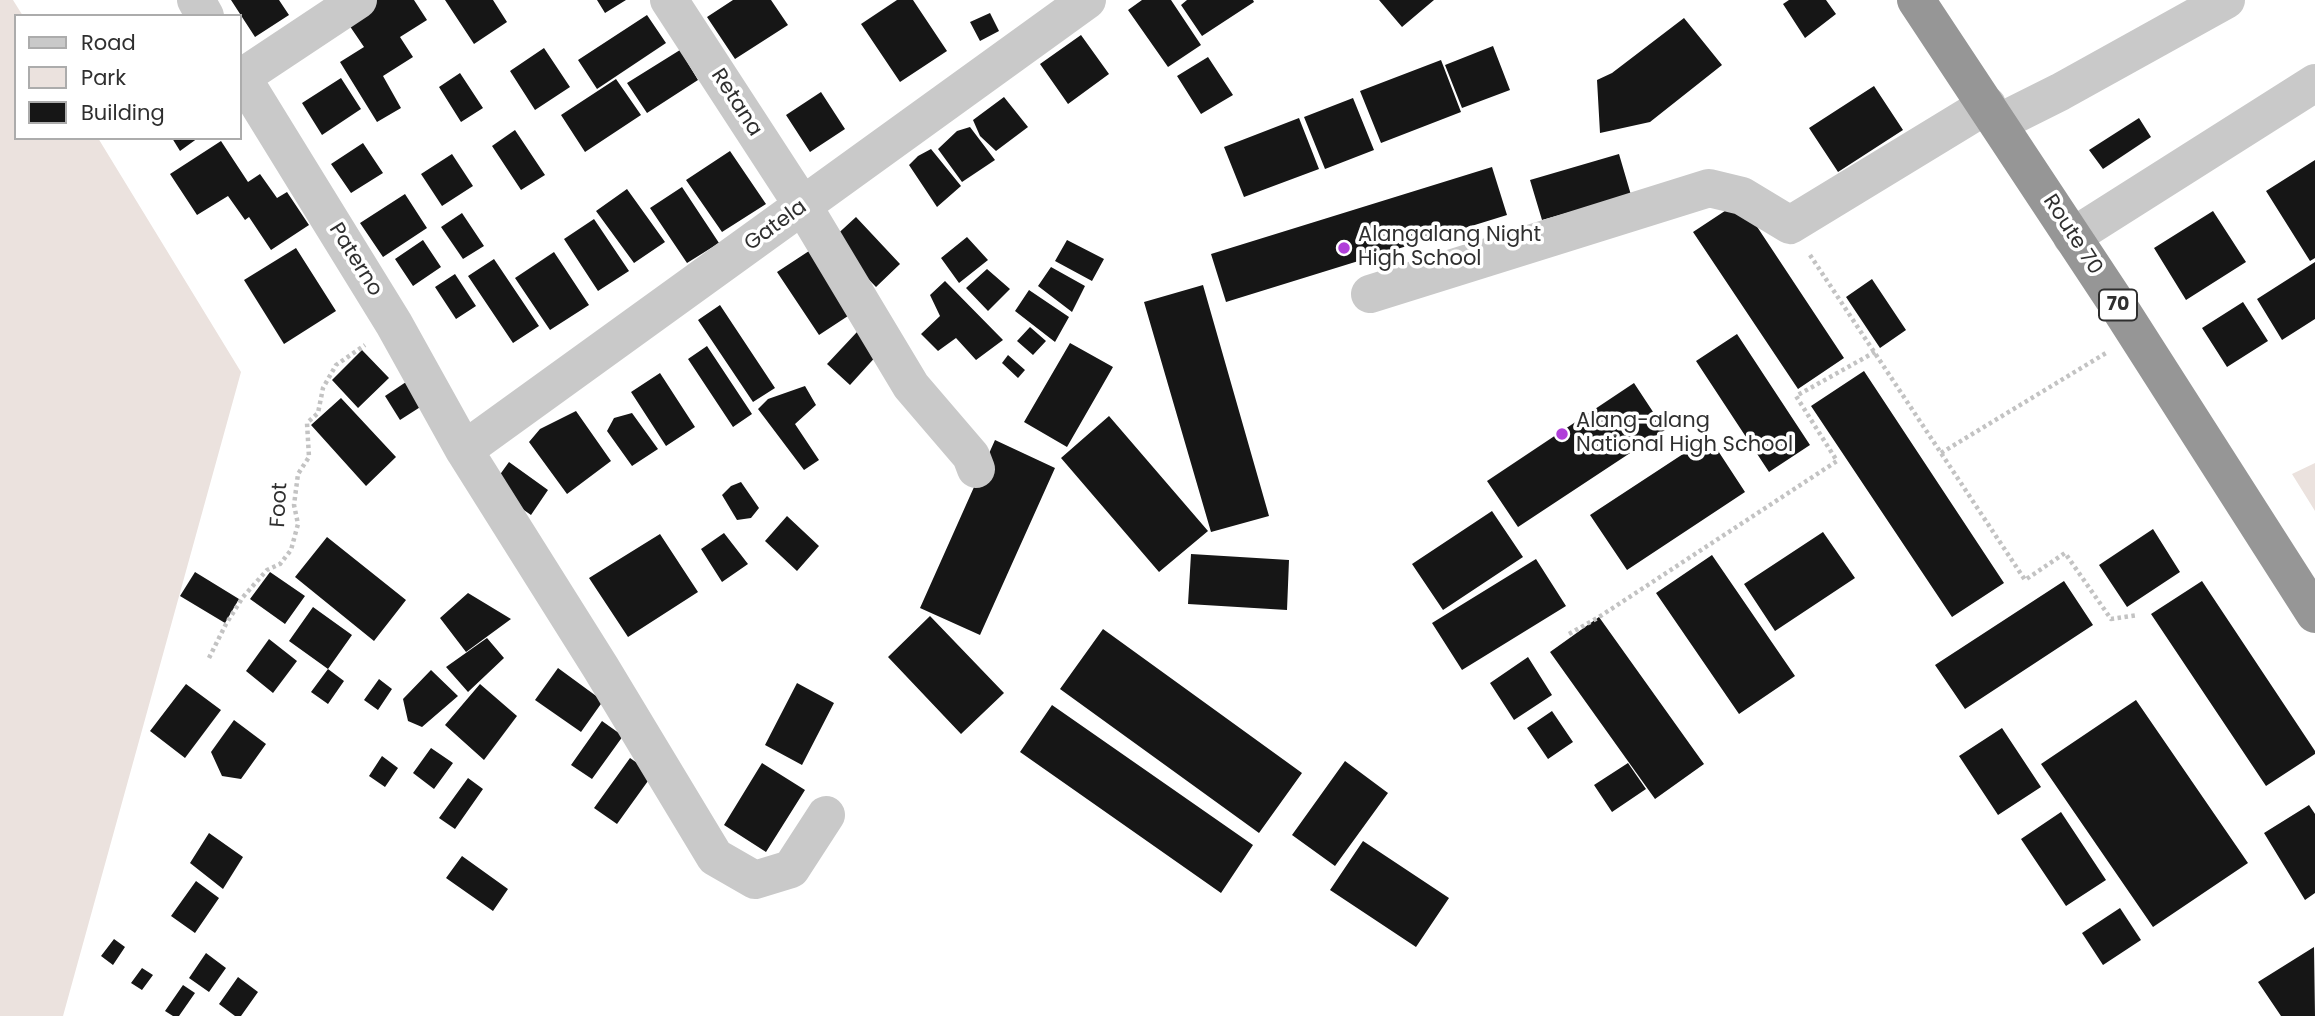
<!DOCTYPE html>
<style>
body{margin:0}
#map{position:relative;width:2315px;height:1016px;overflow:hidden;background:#fff;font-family:Poppins,sans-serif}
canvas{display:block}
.legend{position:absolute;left:14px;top:14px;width:228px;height:126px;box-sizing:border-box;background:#fff;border:2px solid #acacac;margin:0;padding:9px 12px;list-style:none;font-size:21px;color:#2f2f2f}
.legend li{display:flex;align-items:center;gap:14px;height:35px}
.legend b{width:35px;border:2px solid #acacac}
</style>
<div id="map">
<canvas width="2315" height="1016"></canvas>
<ul class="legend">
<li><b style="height:9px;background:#c9c9c9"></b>Road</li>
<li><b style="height:19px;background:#ebe2de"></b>Park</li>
<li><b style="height:19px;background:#161616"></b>Building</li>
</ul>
</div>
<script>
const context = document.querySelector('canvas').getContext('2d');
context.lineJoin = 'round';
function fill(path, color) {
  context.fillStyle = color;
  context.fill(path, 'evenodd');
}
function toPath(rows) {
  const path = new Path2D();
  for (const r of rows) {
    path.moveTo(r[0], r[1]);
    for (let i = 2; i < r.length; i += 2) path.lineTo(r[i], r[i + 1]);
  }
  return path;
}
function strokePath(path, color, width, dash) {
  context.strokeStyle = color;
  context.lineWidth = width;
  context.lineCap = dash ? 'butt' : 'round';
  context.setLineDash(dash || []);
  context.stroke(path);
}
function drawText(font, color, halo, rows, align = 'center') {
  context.font = font + ' Poppins,sans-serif';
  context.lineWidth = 7;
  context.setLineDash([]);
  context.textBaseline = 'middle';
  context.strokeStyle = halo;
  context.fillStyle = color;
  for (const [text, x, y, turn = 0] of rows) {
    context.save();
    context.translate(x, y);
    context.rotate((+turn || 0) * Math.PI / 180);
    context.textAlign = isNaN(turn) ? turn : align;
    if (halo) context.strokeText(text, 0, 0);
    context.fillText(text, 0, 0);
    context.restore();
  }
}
const green = toPath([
 [0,0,13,0,23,16,16,16,16,138,98,138,241,372,63,1016,0,1016],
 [2315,463,2315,511,2292,474]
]);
const building = toPath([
 [231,0,279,0,289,15,255,37],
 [373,0,414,0,427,20,400,37,413,57,383,76,401,108,377,122,340,62,364,47,345,19],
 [445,0,493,0,507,22,474,44],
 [597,0,626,0,605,13],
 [733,0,771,0,788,25,735,59,707,17],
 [897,0,913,0,947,51,900,82,861,24],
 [1142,0,1171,0,1201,45,1168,67,1128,10],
 [1187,0,1253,0,1254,2,1202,36,1181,5],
 [1379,0,1434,0,1402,27],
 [1789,0,1826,0,1836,14,1805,38,1783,4],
 [990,13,999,31,980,41,970,22],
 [647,15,666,43,597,89,578,60],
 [1684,18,1722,65,1650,122,1600,133,1597,80,1612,73],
 [1081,35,1109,74,1068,104,1040,64],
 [1493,46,1510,90,1462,108,1445,65],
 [544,48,570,87,535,110,510,71],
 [680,50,698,80,647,113,627,83],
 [1208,57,1233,95,1201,114,1177,76],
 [1441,60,1461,112,1381,143,1360,91],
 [460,73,483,108,461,122,439,87],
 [341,78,361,109,322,135,302,103],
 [616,79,641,115,585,152,561,115],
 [1874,86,1903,130,1838,172,1809,128],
 [821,92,845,129,810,152,786,115],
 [1004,97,1028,127,996,151,980,136,973,120],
 [1353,98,1374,150,1325,169,1304,117],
 [1299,118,1319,169,1244,197,1224,147],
 [2139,118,2151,137,2103,169,2089,150],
 [970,127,995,160,962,182,938,149,957,131],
 [515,130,545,175,521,190,492,146],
 [172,138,198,138,180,151],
 [221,141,248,182,260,174,277,198,287,192,309,225,271,250,249,217,245,220,228,196,197,215,170,174],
 [363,143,383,173,351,193,331,164],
 [931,149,961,186,937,207,909,165,918,156],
 [730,151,766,204,722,232,686,180],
 [452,154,473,186,442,206,421,174],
 [1619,154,1631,195,1542,220,1530,180],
 [2315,160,2315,258,2310,261,2266,191],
 [1492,167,1507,215,1226,302,1211,254],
 [682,187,719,243,687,263,650,208],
 [627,189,665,242,634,263,596,211],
 [405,194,427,228,383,257,360,223],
 [1740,201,1844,358,1798,389,1693,232],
 [2213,211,2246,262,2186,300,2154,248],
 [462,213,484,246,463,259,441,227],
 [856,217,900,264,876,287,831,240],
 [594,219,629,271,598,291,564,239],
 [967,237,988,260,959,283,941,258],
 [423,240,441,267,413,286,395,259],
 [1067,240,1104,259,1092,281,1055,261],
 [296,248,336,311,284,344,244,280],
 [809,251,851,314,819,335,777,272],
 [554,252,589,305,550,330,515,278],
 [494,259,539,326,513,343,468,276],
 [2315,262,2315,319,2282,340,2257,299],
 [1051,267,1085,286,1072,312,1038,286],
 [987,269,1010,289,988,311,966,288],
 [455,274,476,306,456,319,435,287],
 [1872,279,1906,330,1880,348,1846,297],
 [945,281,1003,340,976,360,956,338,938,351,921,334,940,316,930,295],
 [1203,285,1269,516,1211,532,1144,302],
 [1029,290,1069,317,1055,342,1015,311],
 [2243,302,2268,341,2227,367,2202,328],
 [720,305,775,388,753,402,698,320],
 [1030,327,1046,341,1033,355,1017,341],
 [857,332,879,353,850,385,827,364],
 [1737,334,1810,445,1769,472,1696,361],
 [1070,343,1113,367,1067,447,1024,422],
 [707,346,752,414,733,427,688,359],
 [362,350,389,378,358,408,332,380],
 [1008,355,1025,370,1018,378,1002,363],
 [1864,371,2004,583,1952,617,1811,406],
 [660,373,695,427,666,446,631,392],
 [409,380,425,404,400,420,385,396],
 [1634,383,1665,430,1518,527,1487,481],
 [805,386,816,405,795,424,819,460,804,470,758,409,768,399],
 [341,398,396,457,366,486,311,425],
 [576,411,611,461,567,494,529,442,540,429],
 [632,413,658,449,632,466,607,431,614,418],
 [1109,416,1208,531,1159,572,1061,458],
 [1709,437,1745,492,1627,570,1590,515],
 [995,440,1055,468,980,635,920,608],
 [509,462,548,490,531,515,491,487],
 [741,482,759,508,751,518,737,520,722,495,731,486],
 [1492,511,1523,557,1443,610,1412,564],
 [787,516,819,546,797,571,765,541],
 [2153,529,2180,572,2127,607,2099,565],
 [1823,532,1855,578,1775,631,1744,584],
 [724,533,748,564,722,582,701,549],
 [660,534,698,592,628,637,589,578],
 [327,537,406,600,374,641,295,577],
 [1191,554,1289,560,1287,610,1188,604],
 [1712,555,1795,676,1739,714,1656,593],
 [1536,559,1566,606,1462,670,1432,623],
 [195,572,239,599,225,623,180,596],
 [270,572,305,596,285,624,250,599],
 [2064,581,2093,625,1965,709,1935,665],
 [2202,581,2315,751,2315,754,2266,786,2151,614],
 [468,593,511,619,466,652,440,618],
 [313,607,352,635,328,669,289,641],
 [930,616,1004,693,961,734,888,657],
 [1599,617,1704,764,1655,799,1550,652],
 [1103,629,1302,773,1259,833,1060,689],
 [487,638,504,658,468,692,446,667],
 [269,639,297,661,273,693,246,671],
 [1528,657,1552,695,1514,720,1490,683],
 [558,668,603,701,581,732,535,700],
 [328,669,344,681,328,704,311,692],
 [431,670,458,696,422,727,408,721,403,699],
 [379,679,392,689,378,710,364,700],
 [797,683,834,703,802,765,765,745],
 [186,684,221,710,185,758,150,731],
 [480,684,517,716,484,760,445,725],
 [2136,700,2248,863,2153,927,2041,764],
 [1052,705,1253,845,1221,893,1020,752],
 [1552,711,1573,742,1548,759,1527,728],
 [234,720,266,744,241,779,222,776,211,752],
 [602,721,623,736,592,779,571,765],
 [2002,728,2041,787,1998,815,1959,756],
 [431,748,453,763,434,789,413,773],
 [382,756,398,768,385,787,369,776],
 [630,758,653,774,617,824,594,808],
 [1345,761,1388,793,1335,866,1292,835],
 [762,763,805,790,766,852,724,825],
 [1628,763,1646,789,1612,812,1594,785],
 [468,778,483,789,455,829,439,818],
 [2309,805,2315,814,2315,893,2305,900,2264,833],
 [2061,812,2106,880,2066,906,2021,839],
 [209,833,243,857,223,889,190,863],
 [1363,841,1449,898,1416,947,1330,890],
 [462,856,508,889,493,911,446,878],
 [196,881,219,898,195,933,171,916],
 [2120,908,2141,940,2103,965,2082,933],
 [114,939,125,947,113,965,101,956],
 [2314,947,2315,1016,2281,1016,2258,982],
 [206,953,226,968,209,992,189,978],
 [142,968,153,975,142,990,131,983],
 [238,977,258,992,241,1016,235,1016,219,1004],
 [183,985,195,993,179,1016,173,1016,165,1011]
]);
const path = toPath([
 [1810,255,2025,580,2065,553,2111,619,2138,615],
 [1941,453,2106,353],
 [1569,634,1599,617,1837,461,1796,396,1875,352],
 [209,658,226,624,243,597,267,570,280,564,291,550,298,524,294,505,298,474,309,457,307,423,318,413,323,388,336,365,365,345]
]);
const minor = toPath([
 [196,0,205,16],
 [669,0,803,206,911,386,971,456,976,469],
 [240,74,394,324,464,450,601,668,715,857,755,880,791,869,826,815],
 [242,77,358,0],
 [1998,123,2060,92,2226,0],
 [2072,237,2315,83],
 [1370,294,1709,188,1742,196,1790,225,1987,105],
 [464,450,1087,0]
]);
const highway = toPath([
 [1916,0,2117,304,2315,614]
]);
const markers = [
 [1344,248,7,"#b03fd9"],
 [1562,434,7,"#b03fd9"]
];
const shields = [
 [2118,305,38]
];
const shieldNames = [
 ["70",2118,305]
];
const streetNames = [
 ["Retana",736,103,57],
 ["Gatela",776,226,-36],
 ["Route 70",2072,235,57],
 ["Paterno",355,260,58],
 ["Foot",280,505,-87]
];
const poiNames = [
 ["Alangalang Night",1358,236],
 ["High School",1358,260],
 ["Alang-alang",1576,422],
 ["National High School",1576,446]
];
fill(green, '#ebe2de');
fill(building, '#161616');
strokePath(path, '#c3c3c3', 4.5, [3.5, 3.5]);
strokePath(minor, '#c9c9c9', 38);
strokePath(highway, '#969696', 38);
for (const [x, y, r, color] of markers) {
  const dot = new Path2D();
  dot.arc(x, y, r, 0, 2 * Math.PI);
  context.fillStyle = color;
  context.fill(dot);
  strokePath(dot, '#fff', 2.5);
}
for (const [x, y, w] of shields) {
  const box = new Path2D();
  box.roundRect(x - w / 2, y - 15.5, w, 31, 5);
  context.fillStyle = '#fff';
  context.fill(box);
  strokePath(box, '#2f2f2f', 2);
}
drawText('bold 19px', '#2f2f2f', null, shieldNames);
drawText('21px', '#2f2f2f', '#fff', streetNames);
drawText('21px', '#2f2f2f', '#fff', poiNames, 'left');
</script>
